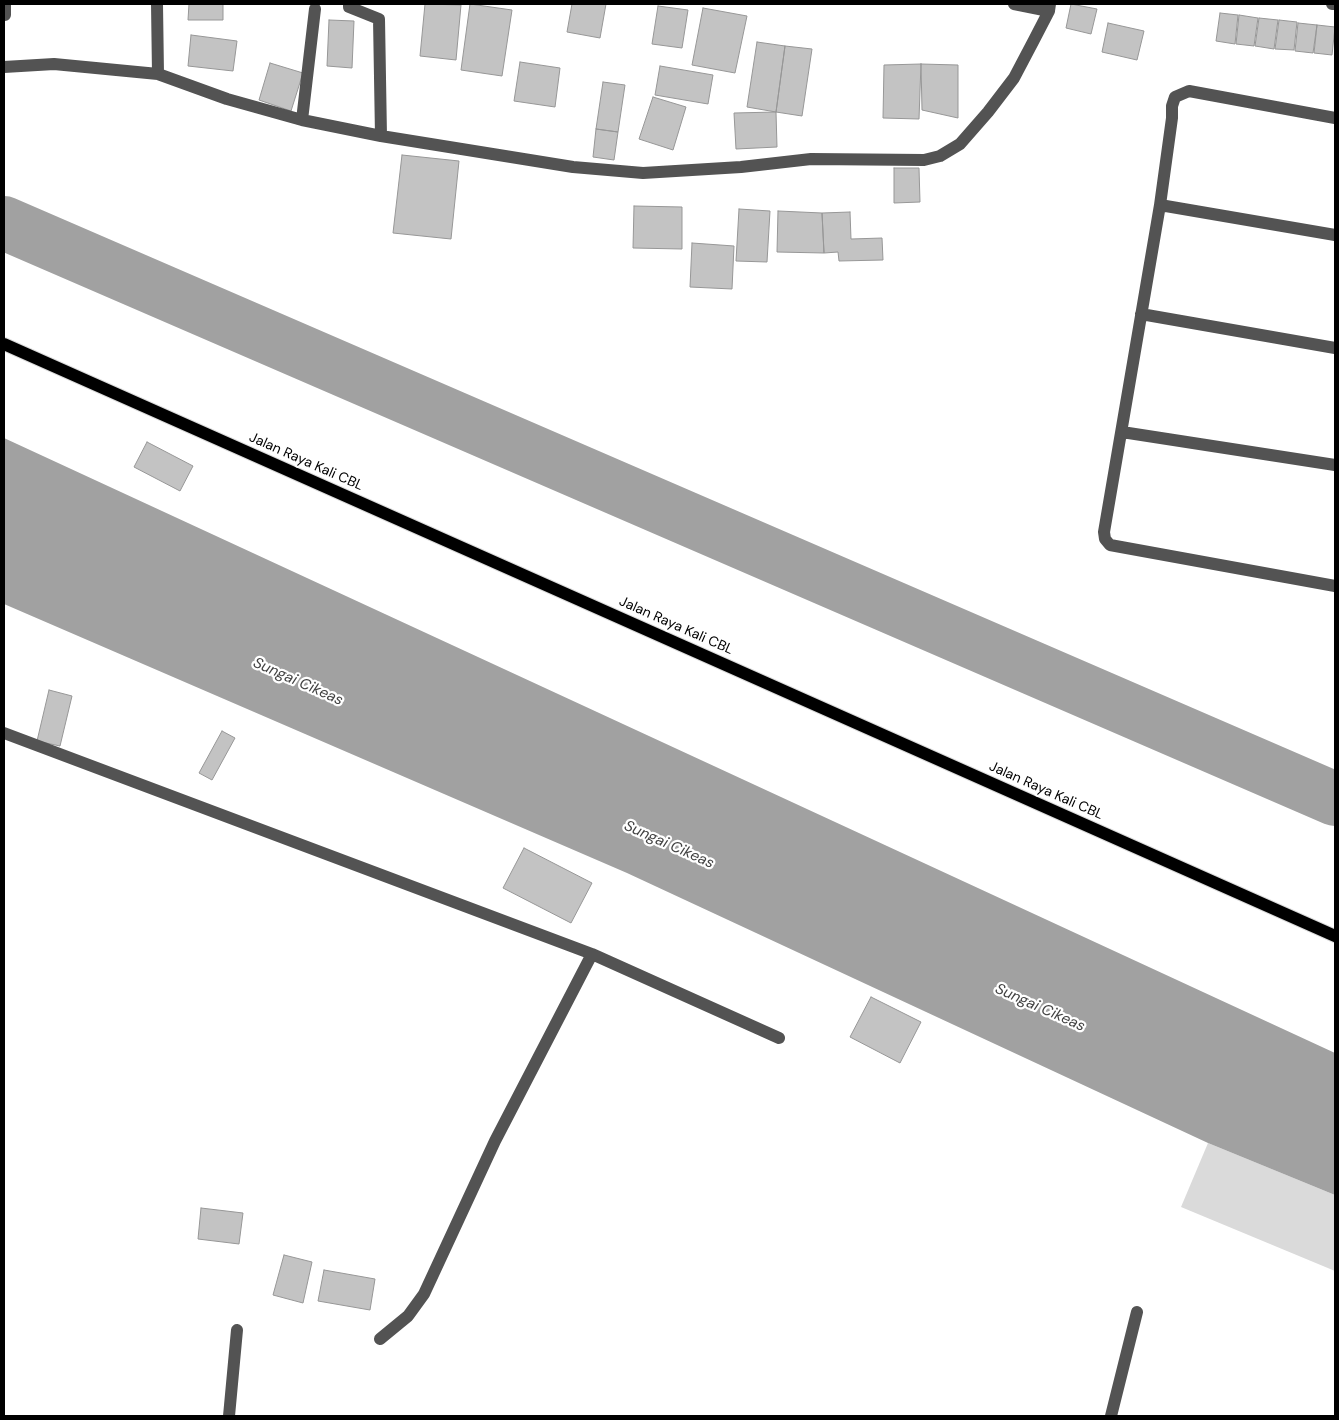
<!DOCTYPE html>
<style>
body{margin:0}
#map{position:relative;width:1339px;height:1420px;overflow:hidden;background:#fff;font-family:"DM Sans",sans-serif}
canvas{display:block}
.frame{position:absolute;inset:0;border:5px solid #000;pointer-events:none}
</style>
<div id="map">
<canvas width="1339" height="1420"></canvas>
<div class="frame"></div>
</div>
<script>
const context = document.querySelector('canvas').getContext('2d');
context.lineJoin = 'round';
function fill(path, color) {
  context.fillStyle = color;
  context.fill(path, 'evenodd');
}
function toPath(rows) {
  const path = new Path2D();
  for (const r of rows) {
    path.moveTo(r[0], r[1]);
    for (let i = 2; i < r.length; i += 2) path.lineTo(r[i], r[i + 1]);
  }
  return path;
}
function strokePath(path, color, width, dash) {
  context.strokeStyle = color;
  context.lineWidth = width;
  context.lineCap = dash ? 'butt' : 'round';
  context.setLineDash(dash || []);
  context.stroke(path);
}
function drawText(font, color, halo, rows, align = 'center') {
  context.font = font + ' "DM Sans",sans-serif';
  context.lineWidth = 4.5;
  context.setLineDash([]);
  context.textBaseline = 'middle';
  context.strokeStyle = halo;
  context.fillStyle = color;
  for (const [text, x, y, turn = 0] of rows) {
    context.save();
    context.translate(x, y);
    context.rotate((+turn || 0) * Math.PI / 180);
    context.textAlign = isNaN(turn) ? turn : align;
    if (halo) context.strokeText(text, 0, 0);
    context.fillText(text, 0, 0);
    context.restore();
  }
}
const green = toPath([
 [1208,1143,1335,1195,1335,1271,1181,1207]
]);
const water = toPath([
 [4,438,1335,1053,1335,1195,1208,1143,627,873,4,604]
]);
const river = toPath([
 [4,223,1335,799]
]);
const building = toPath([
 [189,4,223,4,223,20,188,20,189,4],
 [425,4,461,5,456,60,420,56,425,4],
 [470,4,512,10,502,76,461,70,470,4],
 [572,4,606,4,600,38,567,32,572,4],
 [1071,4,1097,9,1091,34,1066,28,1071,4],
 [658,6,688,10,682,48,652,44,658,6],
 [703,8,747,16,735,73,692,65,703,8],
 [1220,13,1238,15,1235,44,1216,41,1220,13],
 [1239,15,1258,18,1254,46,1236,44,1239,15],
 [1259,18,1278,20,1274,49,1255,46,1259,18],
 [329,20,354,21,352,68,327,66,329,20],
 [1279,20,1297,22,1294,50,1275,49,1279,20],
 [1108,23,1144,31,1137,60,1102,52,1108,23],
 [1298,23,1317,25,1313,53,1295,51,1298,23],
 [1317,25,1335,27,1332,55,1314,53,1317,25],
 [191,35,237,41,233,71,188,66,191,35],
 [757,42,785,46,776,112,747,107,757,42],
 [785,46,812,49,802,116,776,112,785,46],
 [520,62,560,68,555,107,514,101,520,62],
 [270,63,303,73,291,111,259,100,270,63],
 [921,64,958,65,958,118,922,110,921,64],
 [921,64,919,119,883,118,884,65,921,64],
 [660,66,713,75,708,104,655,95,660,66],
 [603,82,625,85,618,132,596,129,603,82],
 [653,97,686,107,673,150,639,139,653,97],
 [776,112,777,147,736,149,734,113,776,112],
 [596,129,618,132,614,160,593,157,596,129],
 [402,155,459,161,451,239,393,233,402,155],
 [894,168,919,168,920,202,894,203,894,168],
 [634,206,682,207,682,249,633,248,634,206],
 [739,209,770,211,767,262,736,261,739,209],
 [778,211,822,213,824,253,777,252,778,211],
 [850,212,851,239,882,238,883,260,839,261,838,252,824,253,822,213,850,212],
 [692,243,734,246,732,289,690,287,692,243],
 [147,442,193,466,180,491,134,467,147,442],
 [49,690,72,696,60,746,37,741,49,690],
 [222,731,235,738,212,780,199,773,222,731],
 [524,848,592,883,571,923,503,888,524,848],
 [871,997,921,1022,900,1063,850,1037,871,997],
 [201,1208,243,1213,239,1244,198,1239,201,1208],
 [284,1255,312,1262,303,1303,273,1295,284,1255],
 [324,1270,375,1279,370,1310,318,1301,324,1270]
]);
const minor = toPath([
 [157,4,158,74],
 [349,4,349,7,379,19,381,136],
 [1014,4,1049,11],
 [1332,4,1335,4],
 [4,15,5,15,5,4],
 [4,67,54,64,158,74,227,99,302,120,381,136,573,167,643,173,741,167,811,159,924,160,940,156,960,144,988,112,1014,78,1034,40,1049,11,1050,4],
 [302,120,315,9],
 [1160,205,1172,118,1172,106,1175,97,1189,91,1335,118],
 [1335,235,1160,205,1104,532,1105,539,1110,545,1335,586],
 [1141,314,1335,348],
 [1122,432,1335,465],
 [4,733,592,954,779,1038],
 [380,1339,408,1316,424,1294,495,1141,592,954],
 [229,1416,237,1330],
 [1111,1416,1137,1312]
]);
const major = toPath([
 [4,344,1335,936]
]);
const streetNames = [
 ["Jalan Raya Kali CBL",306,462,24],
 ["Jalan Raya Kali CBL",676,626,24],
 ["Jalan Raya Kali CBL",1046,791,24]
];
const waterNames = [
 ["Sungai Cikeas",298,682,24],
 ["Sungai Cikeas",669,845,24],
 ["Sungai Cikeas",1040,1008,24]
];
fill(green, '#dadada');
fill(water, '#a1a1a1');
strokePath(river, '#a1a1a1', 54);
fill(building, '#c3c3c3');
strokePath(building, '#979797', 1);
strokePath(major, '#dbdbdb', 14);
strokePath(minor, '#535353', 12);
strokePath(major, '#000', 12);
drawText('14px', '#000', '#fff', streetNames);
drawText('italic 15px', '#424242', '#fff', waterNames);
</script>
